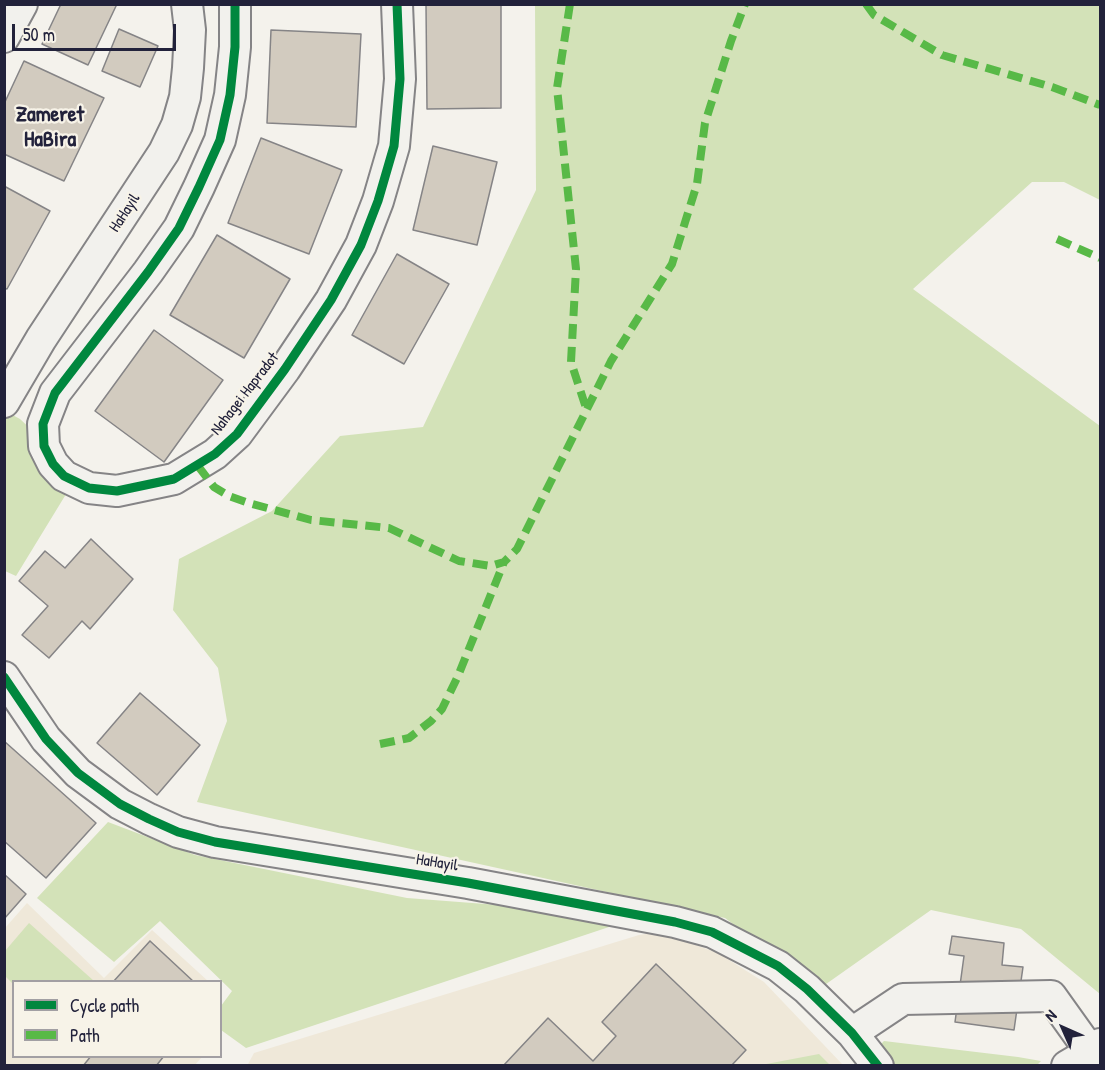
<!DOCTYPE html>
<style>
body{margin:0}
#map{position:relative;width:1105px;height:1070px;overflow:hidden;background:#f4f2ec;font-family:"Patrick Hand",sans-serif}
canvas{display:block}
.frame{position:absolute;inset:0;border:6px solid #22223b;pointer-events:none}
.legend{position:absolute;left:12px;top:980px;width:210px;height:78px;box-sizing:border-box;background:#f7f3e8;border:2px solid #a29fa3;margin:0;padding:8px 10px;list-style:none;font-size:18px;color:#22223b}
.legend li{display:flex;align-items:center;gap:12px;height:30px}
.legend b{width:30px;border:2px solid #a29fa3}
.north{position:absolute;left:1033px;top:998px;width:60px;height:60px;-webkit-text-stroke:4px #f7f3e8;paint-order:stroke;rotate:315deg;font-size:16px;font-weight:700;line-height:24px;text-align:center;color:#22223b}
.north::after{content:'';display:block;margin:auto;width:21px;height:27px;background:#22223b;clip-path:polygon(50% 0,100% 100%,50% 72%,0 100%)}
.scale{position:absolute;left:12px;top:24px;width:164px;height:27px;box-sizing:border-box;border:3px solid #22223b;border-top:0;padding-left:8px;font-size:18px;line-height:21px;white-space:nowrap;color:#22223b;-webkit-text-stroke:4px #f7f3e8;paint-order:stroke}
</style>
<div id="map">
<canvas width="1105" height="1070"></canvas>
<div class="frame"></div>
<ul class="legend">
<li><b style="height:8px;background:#00873e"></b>Cycle path</li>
<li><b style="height:8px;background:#58b947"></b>Path</li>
</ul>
<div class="north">N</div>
<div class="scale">50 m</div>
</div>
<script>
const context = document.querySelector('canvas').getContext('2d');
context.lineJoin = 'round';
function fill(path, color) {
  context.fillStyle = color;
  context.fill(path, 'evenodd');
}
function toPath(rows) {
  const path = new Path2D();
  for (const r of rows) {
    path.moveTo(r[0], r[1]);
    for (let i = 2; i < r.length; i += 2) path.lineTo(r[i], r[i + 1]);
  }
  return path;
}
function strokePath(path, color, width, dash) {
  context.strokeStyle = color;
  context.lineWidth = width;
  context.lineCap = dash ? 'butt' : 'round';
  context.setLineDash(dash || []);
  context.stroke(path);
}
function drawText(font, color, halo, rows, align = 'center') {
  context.font = font + ' "Patrick Hand",sans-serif';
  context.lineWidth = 4.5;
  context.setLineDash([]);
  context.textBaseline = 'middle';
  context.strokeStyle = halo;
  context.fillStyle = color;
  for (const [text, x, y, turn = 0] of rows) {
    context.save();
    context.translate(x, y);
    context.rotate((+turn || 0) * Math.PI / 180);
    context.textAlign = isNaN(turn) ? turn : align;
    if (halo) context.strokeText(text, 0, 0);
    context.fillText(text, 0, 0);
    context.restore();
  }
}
const built = toPath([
 [27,903,104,978,152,930,208,981,14,982,14,1056,202,1057,194,1066,5,1066,5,928],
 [659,932,718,953,764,982,843,1065,247,1066,254,1053,639,935]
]);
const green = toPath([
 [535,5,1100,5,1100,200,1064,182,1032,182,913,289,1100,426,1100,994,1021,929,931,910,819,989,725,918,197,802,227,721,218,668,173,610,179,559,272,511,340,436,423,427,536,190],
 [7,412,20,419,36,434,71,486,16,576,5,571,4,417],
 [108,822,195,855,407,898,642,916,246,1048,221,1030,221,1006,232,991,160,921,114,962,37,898],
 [29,923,94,981,14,982,13,984,5,976,5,951],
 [884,1041,1018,1057,1041,1061,1036,1066,895,1065,878,1047],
 [819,1054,830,1065,761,1065]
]);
const building = toPath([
 [61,4,117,4,88,65,42,44,61,4],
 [501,4,501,108,427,109,426,5,501,4],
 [119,29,158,46,140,87,102,71,119,29],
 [271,30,361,34,356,127,267,123,271,30],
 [24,61,104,98,64,181,4,154,4,104,24,61],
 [261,138,342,170,309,254,228,223,261,138],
 [433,146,497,162,477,245,413,230,433,146],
 [4,186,50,211,7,289,4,288,4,186],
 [217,235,290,279,244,358,170,315,217,235],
 [397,254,449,284,404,364,352,335,397,254],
 [154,330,223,380,164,462,95,411,154,330],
 [91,539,133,579,90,629,82,621,49,658,22,635,48,606,19,581,45,551,65,568,91,539],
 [140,693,200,745,157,795,97,743,140,693],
 [4,741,96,823,46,878,4,841,4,741],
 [4,874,26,894,4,919,4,874],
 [952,936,1004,943,1002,965,1023,967,1014,1030,955,1022,964,956,949,954,952,936],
 [150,941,194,982,113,982,150,941],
 [656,964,746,1050,731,1066,503,1066,548,1018,593,1061,616,1036,602,1022,656,964],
 [91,1056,164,1056,156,1066,83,1066,91,1056]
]);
const minor = toPath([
 [235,4,235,47,230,95,220,140,199,187,179,228,148,272,55,393,43,424,44,446,53,464,64,476,89,488,117,491,174,479,215,454,237,434,285,369,331,300,361,245,378,201,394,146,400,79,397,4],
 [4,37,22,4],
 [4,402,41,339,164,152,177,125,185,97,188,68,190,30,187,4],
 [4,677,46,739,78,773,120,804,149,819,178,832,215,842,468,883,675,922,712,932,778,966,807,989,852,1033,878,1066],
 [852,1033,903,999,1051,996,1091,1052],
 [1067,1066,1091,1052,1100,1044]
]);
const quiet = toPath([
 [570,4,557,88,576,269,571,362,587,411],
 [866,4,874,15,942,55,1052,87,1100,105],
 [1057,239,1100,258],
 [198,466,214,487,229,496,249,503,311,520,389,528,459,561,491,566,504,562,517,549,611,361,672,264,697,184,705,123,731,41,745,4],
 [380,744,409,738,431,721,442,709,458,676,504,562]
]);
const cycleway = toPath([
 [235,4,235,47,230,95,220,140,199,187,179,228,148,272,55,393,43,424,44,446,53,464,64,476,89,488,117,491,174,479,215,454,237,434,285,369,331,300,361,245,378,201,394,146,400,79,397,4],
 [4,677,46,739,78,773,120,804,149,819,178,832,215,842,468,883,675,922,712,932,778,966,807,989,852,1033,878,1066]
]);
const streetNames = [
 ["HaHayil",125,213,-57],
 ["Nahagei Hapradot",245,394,-52],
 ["HaHayil",437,863,9]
];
const districtNames = [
 ["Zameret",50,115],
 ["HaBira",50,140]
];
fill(built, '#efe8d9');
fill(green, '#d3e2b8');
fill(building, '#d2cbbf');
strokePath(building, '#858486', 1.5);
strokePath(minor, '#858486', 34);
strokePath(minor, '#f2f1ed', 30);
strokePath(quiet, '#58b947', 8, [15, 8]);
strokePath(cycleway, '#00873e', 9);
drawText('16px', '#22223b', '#f7f3e8', streetNames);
drawText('bold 22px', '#22223b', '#f7f3e8', districtNames);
</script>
